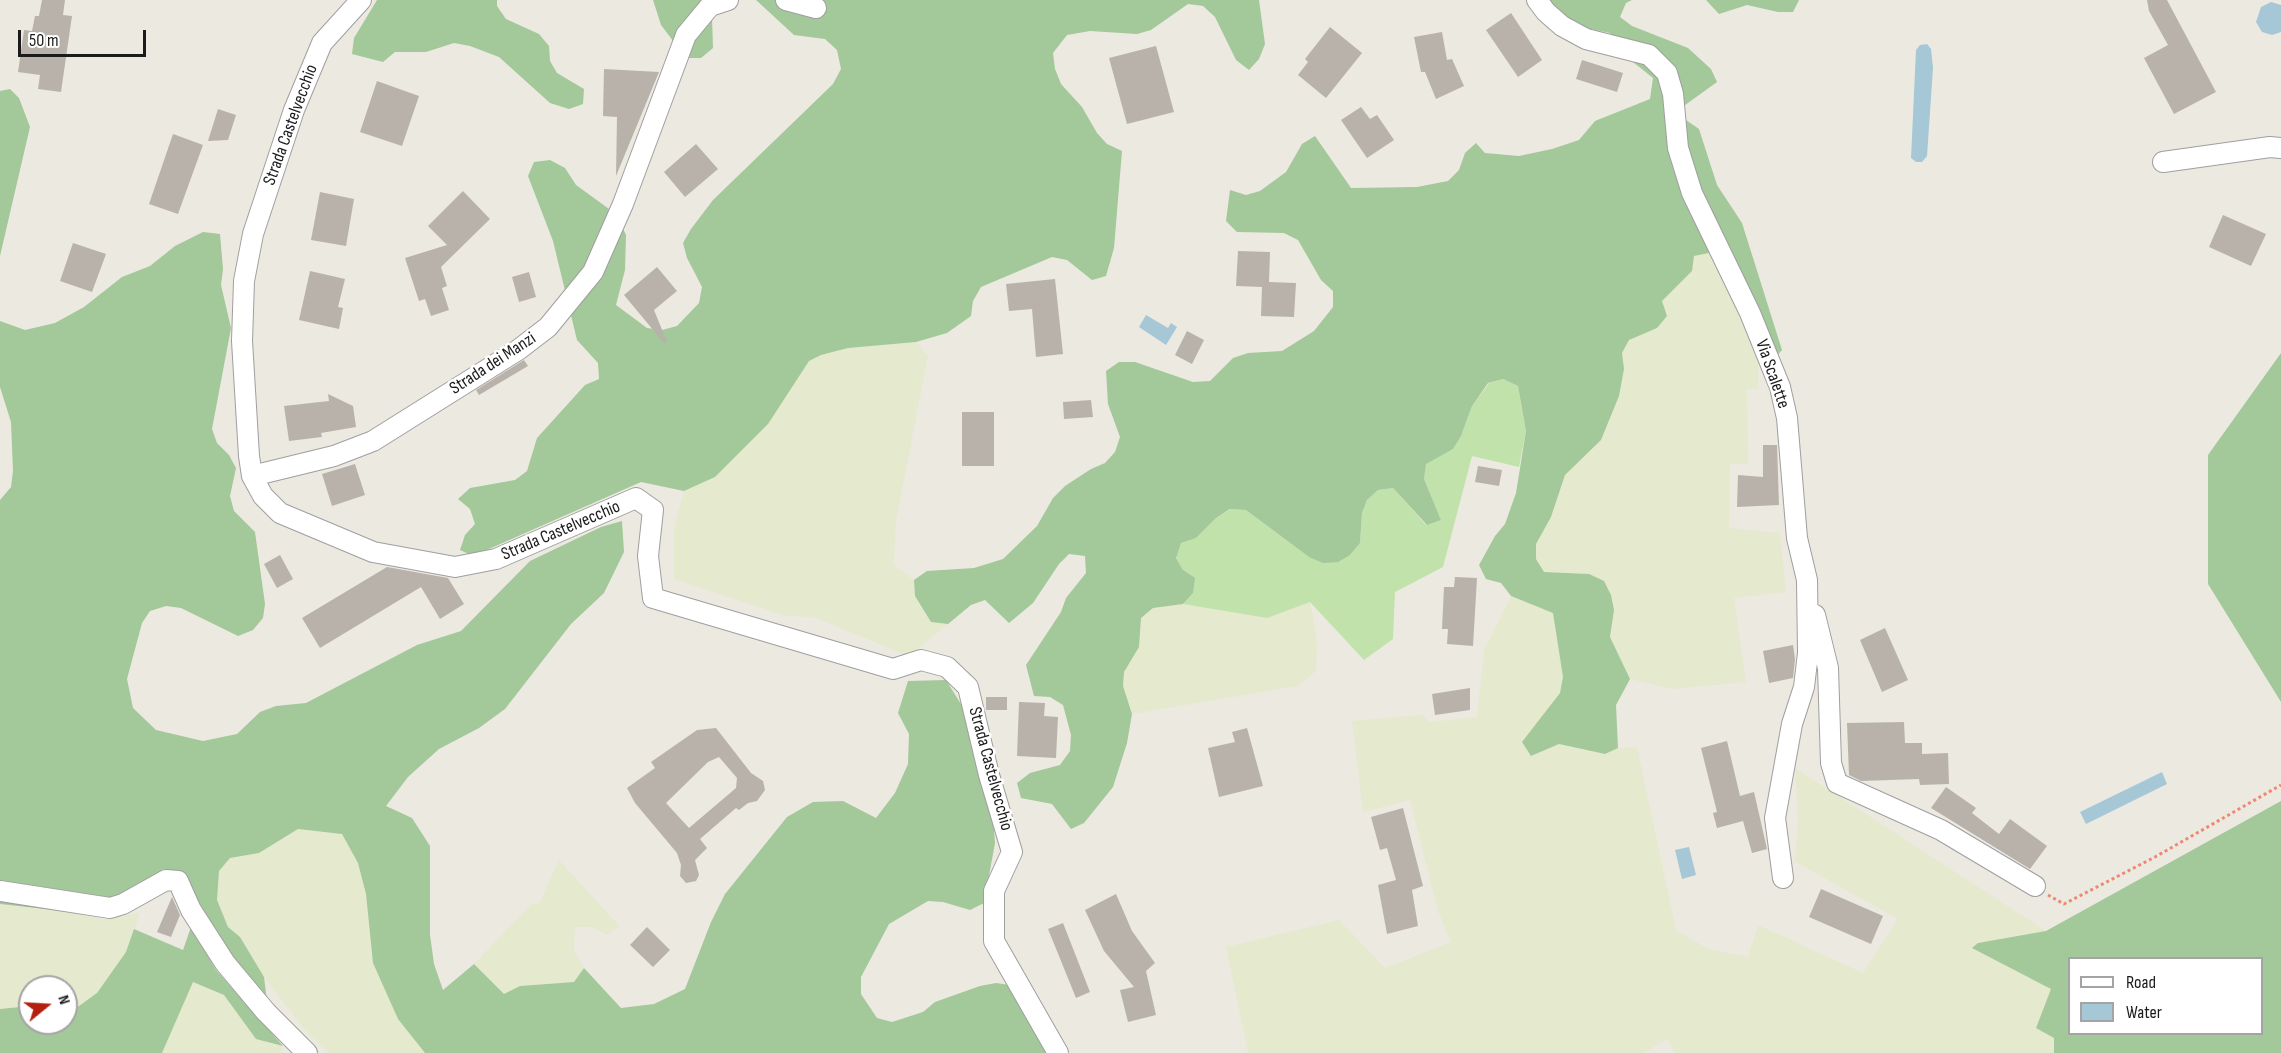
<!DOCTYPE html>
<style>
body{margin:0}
#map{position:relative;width:2281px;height:1053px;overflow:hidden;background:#ece9e1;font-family:"Sofia Sans Condensed",sans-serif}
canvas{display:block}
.legend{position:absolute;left:2068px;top:957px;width:195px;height:78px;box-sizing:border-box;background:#fff;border:2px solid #a4a4a4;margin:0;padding:8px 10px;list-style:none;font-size:18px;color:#1b1b1b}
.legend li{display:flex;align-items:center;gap:12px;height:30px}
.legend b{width:30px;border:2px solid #a4a4a4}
.north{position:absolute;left:18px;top:975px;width:60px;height:60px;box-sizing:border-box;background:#fff;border:2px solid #a4a4a4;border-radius:50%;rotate:72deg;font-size:16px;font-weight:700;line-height:24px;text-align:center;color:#1b1b1b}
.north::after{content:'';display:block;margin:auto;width:21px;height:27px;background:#b51f11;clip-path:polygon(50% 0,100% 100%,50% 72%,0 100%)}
.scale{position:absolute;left:18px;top:30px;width:128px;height:27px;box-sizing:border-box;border:3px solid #1b1b1b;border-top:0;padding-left:8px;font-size:18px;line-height:21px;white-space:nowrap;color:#1b1b1b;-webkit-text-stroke:4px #fff;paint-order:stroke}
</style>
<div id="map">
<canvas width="2281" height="1053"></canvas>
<ul class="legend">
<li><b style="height:8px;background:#fff"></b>Road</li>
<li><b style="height:16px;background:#a5c7d6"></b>Water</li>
</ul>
<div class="north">N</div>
<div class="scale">50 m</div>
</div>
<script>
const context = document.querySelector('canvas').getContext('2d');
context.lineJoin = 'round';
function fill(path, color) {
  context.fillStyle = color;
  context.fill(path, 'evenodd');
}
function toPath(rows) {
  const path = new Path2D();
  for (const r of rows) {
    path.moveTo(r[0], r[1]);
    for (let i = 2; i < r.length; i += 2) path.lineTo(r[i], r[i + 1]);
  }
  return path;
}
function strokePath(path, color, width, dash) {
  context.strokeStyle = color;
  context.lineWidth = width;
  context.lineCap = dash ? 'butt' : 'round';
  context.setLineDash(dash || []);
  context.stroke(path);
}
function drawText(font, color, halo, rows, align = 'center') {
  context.font = font + ' "Sofia Sans Condensed",sans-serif';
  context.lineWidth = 5;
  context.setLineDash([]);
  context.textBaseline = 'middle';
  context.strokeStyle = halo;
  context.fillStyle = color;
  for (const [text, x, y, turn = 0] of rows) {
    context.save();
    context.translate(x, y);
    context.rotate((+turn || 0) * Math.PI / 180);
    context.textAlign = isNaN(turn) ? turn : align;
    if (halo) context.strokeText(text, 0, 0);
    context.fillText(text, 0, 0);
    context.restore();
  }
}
const farmland = toPath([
 [1709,253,1759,354,1758,389,1747,389,1748,464,1730,464,1729,528,1780,533,1786,592,1734,598,1746,682,1672,689,1630,679,1610,637,1614,610,1589,574,1544,572,1536,559,1536,544,1551,517,1565,475,1601,440,1619,396,1624,369,1622,353,1629,340,1657,328,1662,301,1692,271,1694,256],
 [916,342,928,356,896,521,894,565,914,580,915,596,931,622,948,624,908,656,814,617,786,616,674,579,674,527,684,491,715,477,809,361,821,355,848,348],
 [1511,596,1553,613,1563,677,1560,693,1523,743,1532,756,1559,744,1605,754,1618,748,1637,747,1676,930,1708,949,1748,957,1758,925,1863,973,1898,919,1794,861,1798,825,1795,768,2046,931,1978,943,2051,989,2036,1027,2054,1038,2054,1053,1675,1053,1667,1039,1644,1053,1248,1053,1226,947,1339,920,1385,968,1451,942,1438,911,1410,800,1363,812,1352,721,1422,715,1430,722,1477,717,1484,650],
 [1310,601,1317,641,1316,671,1298,686,1132,714,1123,686,1124,672,1139,647,1141,618,1153,608,1183,604,1267,618],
 [298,829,342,834,358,863,366,894,373,963,398,1019,425,1053,328,1053,305,1030,264,977,240,937,228,927,217,900,219,871,230,858,259,853],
 [559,860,619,926,607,935,593,927,575,927,574,951,584,968,574,982,520,986,504,995,474,964,531,904,539,904],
 [0,904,64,911,102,919,140,913,126,952,97,993,72,1011,66,1006,66,987,30,987,30,1006,0,1009],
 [193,982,224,995,256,1039,283,1046,280,1053,162,1053]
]);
const grass = toPath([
 [1503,379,1518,386,1526,431,1519,467,1472,456,1443,567,1395,592,1393,639,1364,660,1310,602,1267,618,1183,604,1193,593,1176,557,1181,543,1196,538,1216,518,1231,509,1246,510,1309,557,1350,555,1360,543,1362,513,1367,500,1378,490,1393,488,1426,525,1441,520,1424,479,1426,463,1453,449,1461,436,1472,406,1489,383]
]);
const forest = toPath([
 [377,0,497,0,497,6,506,19,539,34,549,46,550,61,557,73,584,89,583,104,569,109,550,103,499,57,470,46,454,43,426,52,395,52,383,62,352,54,354,38],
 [653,0,736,0,723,2,712,17,713,48,701,58,686,58,661,25],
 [756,0,1259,0,1265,44,1259,59,1249,70,1236,60,1215,17,1203,6,1188,4,1151,30,1137,34,1090,31,1067,35,1053,53,1055,69,1061,84,1082,107,1097,133,1107,144,1122,151,1114,248,1106,276,1092,280,1067,260,1052,257,981,287,973,301,971,316,947,333,916,342,848,348,821,355,809,361,768,424,715,477,684,491,641,482,473,556,460,550,465,535,475,524,470,509,458,499,470,488,515,480,527,471,537,438,585,385,599,379,598,363,577,340,553,241,528,176,534,162,550,160,565,168,576,185,616,214,626,235,625,270,616,305,647,328,662,330,677,326,699,303,702,287,687,258,683,243,691,229,713,200,833,84,841,69,837,50,825,39,794,35],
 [1549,0,1632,0,1626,3,1620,17,1632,26,1688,48,1711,69,1717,82,1681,108,1686,120,1699,129,1717,185,1742,223,1782,350,1772,361,1759,354,1709,253,1694,256,1692,271,1662,301,1667,316,1657,328,1629,340,1622,353,1624,369,1619,396,1601,440,1565,475,1551,517,1536,544,1536,559,1544,572,1589,574,1604,581,1611,595,1614,610,1610,637,1630,679,1616,705,1618,748,1605,754,1559,744,1531,756,1522,742,1560,693,1563,677,1553,613,1511,596,1501,583,1486,579,1479,565,1495,536,1505,524,1516,493,1526,431,1518,386,1503,379,1488,383,1472,406,1461,436,1453,449,1426,464,1424,479,1441,520,1427,525,1393,488,1378,490,1367,500,1362,513,1360,543,1350,555,1338,562,1323,563,1309,557,1246,510,1230,509,1216,518,1196,538,1181,543,1176,558,1183,570,1195,578,1193,593,1183,604,1153,608,1141,618,1139,647,1124,672,1123,686,1132,714,1127,743,1113,787,1084,823,1071,829,1052,804,1021,798,1017,783,1030,773,1060,765,1070,751,1071,735,1063,705,1050,697,1034,696,1026,665,1061,612,1066,598,1086,573,1085,556,1069,554,1059,564,1033,603,1009,623,985,600,971,605,948,624,931,622,915,596,914,580,927,571,974,568,1003,559,1037,526,1053,498,1065,486,1091,469,1105,463,1115,452,1120,437,1108,404,1106,371,1119,362,1135,362,1193,382,1210,381,1233,358,1248,353,1282,351,1314,331,1333,307,1333,291,1321,280,1298,240,1284,233,1237,232,1226,221,1230,190,1246,195,1260,191,1286,172,1302,144,1315,136,1351,188,1417,187,1448,181,1459,170,1465,153,1476,143,1485,153,1519,156,1552,149,1579,140,1595,121,1650,99,1653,78,1628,58,1610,33,1581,27,1553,12],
 [1706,0,1799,0,1793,12,1778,12,1747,5,1719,14],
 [10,89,19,98,30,127,0,256,0,91],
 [203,232,220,234,223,269,221,285,231,328,212,429,217,443,229,455,236,468,230,496,234,511,255,532,265,604,263,618,253,630,238,636,181,608,166,606,150,611,142,623,127,679,133,708,156,730,203,741,237,734,260,712,276,706,306,703,417,645,461,631,530,561,601,527,622,521,624,552,604,593,571,624,505,709,479,728,439,749,408,777,386,806,412,818,430,846,430,935,434,964,443,990,474,964,504,994,520,986,574,982,584,968,621,1008,654,1004,685,989,711,922,725,894,787,817,813,802,843,801,876,818,895,793,908,764,909,734,898,713,908,681,946,680,964,709,994,829,995,843,984,903,970,910,943,902,928,901,889,924,861,977,861,994,877,1018,892,1022,923,1012,935,1002,980,986,996,983,1010,985,1048,1053,425,1053,398,1019,373,963,366,894,358,863,342,834,298,829,259,853,230,858,219,871,217,900,228,927,240,937,264,977,267,1001,233,959,194,901,181,873,163,869,149,882,129,893,64,911,0,904,0,500,11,487,13,471,11,422,0,387,0,321,25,330,55,323,84,307,122,277,150,266,175,246],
 [2281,353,2281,702,2208,584,2208,455],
 [2281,801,2281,1053,2054,1053,2054,1038,2036,1028,2051,989,1972,948,1978,943,2046,931],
 [2070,958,2262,958,2262,1034,2070,1034],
 [191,927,216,970,283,1046,256,1039,224,995,193,982,162,1053,0,1053,0,1009,30,1006,30,1023,66,1023,66,1006,72,1011,97,993,126,952,134,929,183,950]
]);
const water = toPath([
 [2271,2,2281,5,2281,32,2272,35,2262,32,2256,22,2261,7],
 [1927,44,1931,49,1933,68,1927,156,1922,162,1916,162,1911,158,1916,50,1920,45],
 [1146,315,1168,328,1171,323,1177,327,1166,345,1139,327],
 [2162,772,2167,784,2086,824,2080,812],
 [1689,847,1696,875,1682,879,1675,850]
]);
const building = toPath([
 [42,0,65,0,63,15,72,16,61,92,38,89,40,75,18,72,24,30,32,31,35,16,39,16],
 [2147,0,2167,0,2216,92,2174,114,2144,58,2168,45,2149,11],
 [1511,13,1542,60,1518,77,1486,30],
 [1330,27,1362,53,1326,98,1298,75,1308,62,1305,59],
 [1442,32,1447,60,1452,59,1464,86,1436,99,1425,72,1421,72,1414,37],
 [1156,46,1174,112,1127,124,1109,58],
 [1582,60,1623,73,1617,92,1576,79],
 [604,69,659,72,616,176,617,117,603,116],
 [377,81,419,96,402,146,360,132],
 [1361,107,1370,119,1377,115,1394,140,1367,158,1341,120],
 [218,109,236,115,228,140,208,141],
 [173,134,203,145,178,214,149,204],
 [696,144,718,169,685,197,664,172],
 [463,191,490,219,441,267,447,286,442,288,449,310,431,316,425,299,419,301,405,258,447,245,428,226],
 [320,192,354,199,346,246,311,240],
 [2223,215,2266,234,2251,266,2209,247],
 [73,243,106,254,92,292,60,281],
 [1238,251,1270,252,1269,282,1296,283,1294,317,1261,316,1262,287,1236,286],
 [657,267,677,291,654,310,667,342,664,343,624,295],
 [310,271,345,279,338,307,343,308,339,329,299,320],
 [529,272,536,297,519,302,512,277],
 [1055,279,1063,354,1036,357,1032,309,1009,311,1006,284],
 [1187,331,1204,340,1192,364,1175,355],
 [524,360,528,366,479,395,476,390],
 [328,394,353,406,356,427,321,433,322,437,289,441,284,406,329,401],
 [1091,400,1093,417,1064,419,1063,402],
 [962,412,994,412,994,466,962,466],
 [1763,445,1777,445,1779,505,1737,507,1738,475,1763,477],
 [355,464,365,495,332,506,322,474],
 [1478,466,1502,470,1499,486,1475,482],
 [280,555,293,579,277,588,264,564],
 [387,567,448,578,464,604,440,619,421,587,320,648,302,618],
 [1455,577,1477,578,1473,646,1447,644,1448,629,1442,629,1444,587,1454,587],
 [1885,628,1908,680,1882,692,1860,640],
 [1793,645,1795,659,1793,678,1769,683,1763,651],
 [1470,688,1470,710,1435,715,1432,694],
 [986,697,1007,697,1007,710,986,710],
 [1019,702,1045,703,1044,716,1058,717,1056,758,1017,756],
 [1904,722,1905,743,1922,743,1922,754,1948,753,1949,784,1920,785,1919,779,1861,781,1849,775,1847,723],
 [716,728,751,773,763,781,765,790,757,801,748,803,739,810,736,808,700,839,707,848,695,860,699,875,696,881,686,883,680,876,681,865,677,853,635,803,627,788,655,768,651,762,697,730],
 [719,757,737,778,736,788,689,828,666,803,708,762],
 [1247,728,1263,786,1219,797,1208,748,1235,742,1232,732],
 [1727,741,1740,796,1754,792,1767,849,1752,853,1743,821,1717,828,1713,813,1717,812,1701,748],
 [1946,787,1976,808,1972,813,1999,834,2010,819,2047,846,2030,869,1931,808],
 [1403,808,1423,886,1412,890,1418,926,1387,934,1378,885,1396,880,1387,848,1380,850,1371,817],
 [1821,889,1883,916,1871,944,1809,917],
 [1116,894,1132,931,1155,963,1146,971,1156,1015,1128,1022,1120,990,1134,987,1104,951,1085,910],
 [172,897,180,915,171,937,157,932],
 [1063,923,1090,992,1076,998,1048,929],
 [647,927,670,950,653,967,630,945]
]);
const path = toPath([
 [2048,895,2064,904,2155,857,2281,785]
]);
const minor = toPath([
 [361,0,322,43,294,110,253,234,244,281,242,341,249,456,252,476,263,496,280,513,373,552,455,567,496,559,636,498,653,510,648,556,653,598,893,669,921,660,947,667,968,687,989,775,1012,852,994,891,994,941,1058,1053],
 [786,0,816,8],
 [1537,0,1546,12,1562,26,1586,39,1649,55,1667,73,1673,94,1678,148,1692,193,1750,313,1780,387,1787,418,1797,538,1807,580,1808,653,1804,687,1792,724,1775,818,1783,878],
 [2163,162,2270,147,2281,148],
 [252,476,334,456,373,441,518,350,548,327,593,272,623,204,686,35,710,6,728,0],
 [1815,615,1828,668,1831,763,1837,783,1941,830,2035,886],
 [0,891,110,908,123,904,166,880,178,881,191,910,225,963,266,1012,307,1053]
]);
const streetNames = [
 ["Strada Castelvecchio",291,125,-70],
 ["Strada dei Manzi",493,364,-33],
 ["Via Scalette",1772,374,71],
 ["Strada Castelvecchio",561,531,-23],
 ["Strada Castelvecchio",990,769,75]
];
fill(farmland, '#e5e9ce');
fill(grass, '#c1e2ab');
fill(forest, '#a3c899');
fill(water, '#a5c7d6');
fill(building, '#b8b2ab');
strokePath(minor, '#9f9f9f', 22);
strokePath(path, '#ed8971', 3, [3, 3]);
strokePath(minor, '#fff', 20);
drawText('18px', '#1b1b1b', '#fff', streetNames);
</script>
